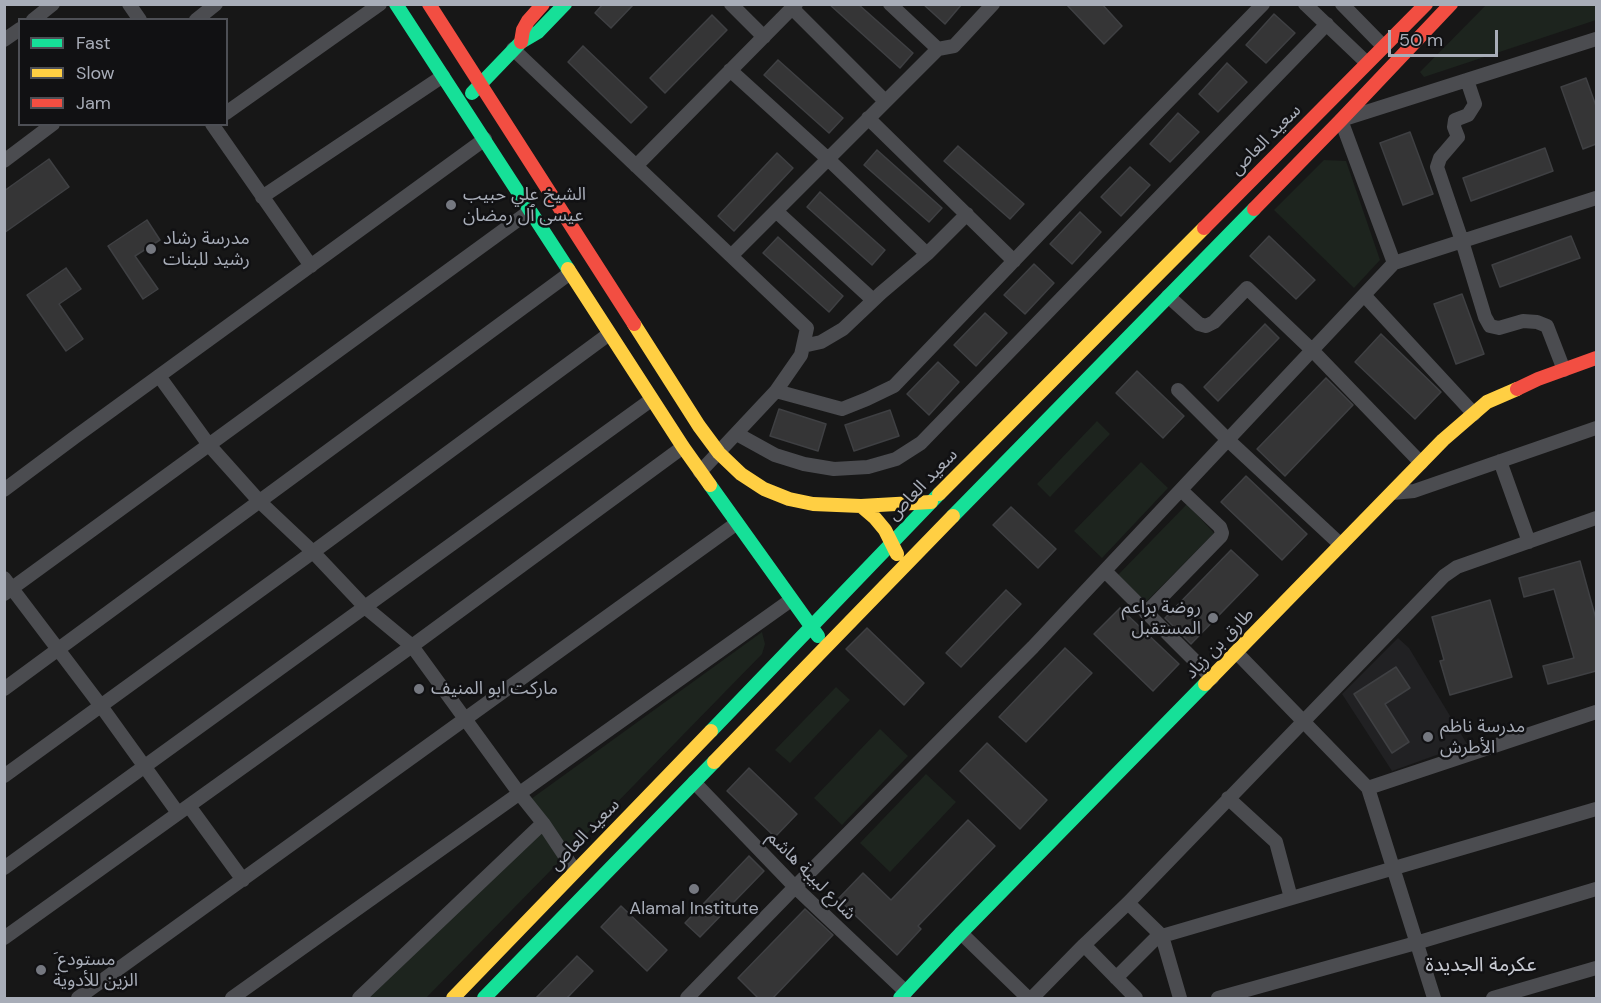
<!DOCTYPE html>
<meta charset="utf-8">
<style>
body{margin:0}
#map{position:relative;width:1601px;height:1003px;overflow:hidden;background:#171717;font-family:"DM Sans",sans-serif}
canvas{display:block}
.frame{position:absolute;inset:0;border:6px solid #a8adb8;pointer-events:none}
.legend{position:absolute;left:18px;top:18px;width:210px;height:108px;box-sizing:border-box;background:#111113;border:2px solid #4d4f55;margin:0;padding:8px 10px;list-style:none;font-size:18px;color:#a8adb8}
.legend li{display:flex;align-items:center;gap:12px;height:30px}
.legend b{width:30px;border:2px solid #4d4f55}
.scale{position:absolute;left:1388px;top:30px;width:110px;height:27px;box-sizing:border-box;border:3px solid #a8adb8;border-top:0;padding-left:8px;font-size:18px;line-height:21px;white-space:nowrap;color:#a8adb8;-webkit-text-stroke:4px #111113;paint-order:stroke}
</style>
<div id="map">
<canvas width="1601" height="1003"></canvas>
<div class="frame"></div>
<ul class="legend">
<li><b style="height:8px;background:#16e098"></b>Fast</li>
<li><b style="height:8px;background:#ffcf43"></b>Slow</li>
<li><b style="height:8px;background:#f24e42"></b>Jam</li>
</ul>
<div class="scale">50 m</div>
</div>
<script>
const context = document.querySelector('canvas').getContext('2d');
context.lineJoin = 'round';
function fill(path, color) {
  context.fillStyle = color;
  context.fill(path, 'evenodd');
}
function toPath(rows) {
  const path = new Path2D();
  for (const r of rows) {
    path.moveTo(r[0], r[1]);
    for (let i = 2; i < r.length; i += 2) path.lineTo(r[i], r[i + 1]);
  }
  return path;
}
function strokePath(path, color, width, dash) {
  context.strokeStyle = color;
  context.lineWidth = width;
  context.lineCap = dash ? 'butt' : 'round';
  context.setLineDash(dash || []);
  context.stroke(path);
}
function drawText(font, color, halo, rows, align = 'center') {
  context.font = font + ' "DM Sans","Noto Sans Arabic",sans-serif';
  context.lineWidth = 5;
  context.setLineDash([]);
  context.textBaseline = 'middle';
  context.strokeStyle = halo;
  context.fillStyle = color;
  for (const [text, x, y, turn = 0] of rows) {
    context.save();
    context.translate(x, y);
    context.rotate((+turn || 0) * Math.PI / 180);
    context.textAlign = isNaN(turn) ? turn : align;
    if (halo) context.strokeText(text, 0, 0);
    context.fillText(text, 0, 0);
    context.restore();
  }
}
const built = toPath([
 [1398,638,1409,648,1467,744,1392,771,1342,694]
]);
const green = toPath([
 [1486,5,1596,5,1596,20,1424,77,1420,72],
 [1324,160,1346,161,1380,260,1354,288,1274,210],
 [1097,421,1110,434,1050,497,1037,484],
 [1141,462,1168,488,1102,558,1074,531],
 [1187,504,1214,533,1146,602,1118,575],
 [762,632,765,644,762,654,426,998,367,998,549,822,531,799],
 [836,687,850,700,790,763,775,750],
 [880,729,908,756,842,825,814,798],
 [926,774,956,802,890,872,860,843]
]);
const building = toPath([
 [603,4,634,4,611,28,595,13,603,4],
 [829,4,858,4,913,53,900,68,829,4],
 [923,4,962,4,945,24,923,4],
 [1066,4,1102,4,1122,26,1104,44,1066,4],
 [1274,14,1295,33,1266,63,1246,45,1274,14],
 [712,15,727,30,665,93,650,78,712,15],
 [583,46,647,107,631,123,568,62,583,46],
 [778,60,843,118,829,133,764,75,778,60],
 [1227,63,1247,82,1218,112,1199,94,1227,63],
 [1586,78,1596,106,1596,144,1583,149,1561,87,1586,78],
 [1178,113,1199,132,1170,162,1150,144,1178,113],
 [1410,132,1433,194,1403,205,1380,143,1410,132],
 [958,146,1024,204,1010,219,944,161,958,146],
 [1545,148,1553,171,1471,201,1463,178,1545,148],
 [877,150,942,208,929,222,864,165,877,150],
 [777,153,793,168,734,231,718,216,777,153],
 [49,159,69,187,4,233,4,191,49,159],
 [1130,167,1150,185,1121,216,1101,197,1130,167],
 [820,192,885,250,872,265,807,207,820,192],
 [1080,212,1101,232,1072,264,1050,244,1080,212],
 [147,220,160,240,135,256,158,289,143,299,108,246,147,220],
 [1269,236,1315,280,1296,299,1250,256,1269,236],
 [1571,236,1580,258,1500,287,1492,265,1571,236],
 [778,237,843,296,829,312,763,253,778,237],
 [1034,264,1054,283,1025,314,1004,295,1034,264],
 [66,268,81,289,59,304,83,339,66,351,27,295,66,268],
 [1462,294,1484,354,1456,364,1434,304,1462,294],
 [985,313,1007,333,976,366,954,345,985,313],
 [1265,324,1279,338,1218,401,1204,387,1265,324],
 [1381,334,1441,392,1415,419,1355,362,1381,334],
 [938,362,959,382,929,415,907,394,938,362],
 [1137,371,1184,416,1163,438,1116,393,1137,371],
 [1326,378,1353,405,1285,476,1257,449,1326,378],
 [779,409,826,424,818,451,770,436,779,409],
 [890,410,899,436,854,451,845,425,890,410],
 [1246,476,1307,534,1282,560,1221,502,1246,476],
 [1011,507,1056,549,1038,568,993,525,1011,507],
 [1231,550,1258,575,1191,644,1165,618,1231,550],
 [1580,561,1596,619,1596,671,1548,684,1543,666,1574,658,1554,589,1524,597,1519,578,1580,561],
 [1006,590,1021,604,961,667,946,653,1006,590],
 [1490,600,1512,677,1450,695,1440,661,1444,660,1432,617,1490,600],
 [1120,608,1179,664,1153,691,1094,634,1120,608],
 [867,628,924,683,904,705,846,649,867,628],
 [1065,648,1092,673,1026,742,999,717,1065,648],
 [1396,667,1410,688,1385,704,1409,742,1392,753,1354,694,1396,667],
 [987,743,1047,800,1020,829,960,771,987,743],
 [749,768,797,814,775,837,727,791,749,768],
 [968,820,995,846,918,926,921,929,897,955,838,899,863,873,891,900,968,820],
 [749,856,764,871,700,937,685,923,749,856],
 [621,906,667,950,647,971,601,927,621,906],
 [805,909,833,935,772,999,759,999,738,978,805,909],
 [577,956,593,971,566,999,535,999,577,956]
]);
const street = toPath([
 [129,4,140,20],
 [731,4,764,37],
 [890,4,938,49],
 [1305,4,1367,63],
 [1342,4,1384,47],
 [792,8,885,101],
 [33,20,53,4],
 [196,20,216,4],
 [4,40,20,29],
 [513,49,807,328,801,355,776,391,700,472],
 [730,70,828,159,927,254,881,293,843,329,821,342,803,346],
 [1467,80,1475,104,1468,115,1455,120,1454,127,1458,137,1440,158,1437,167,1462,241,1485,317,1490,326,1499,328,1523,321,1537,322,1547,326,1564,370],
 [226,113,380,4],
 [868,118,1014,261],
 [212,124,311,266],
 [4,161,53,124],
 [636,166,796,4],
 [262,197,443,76],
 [776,211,873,300],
 [927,254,967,214],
 [732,255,938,49,954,46,993,4],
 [1394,263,1341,120,1596,39],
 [1364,295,1474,414],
 [1168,296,1199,324,1206,326,1214,322,1247,288,1313,351,1421,463],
 [159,376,209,445,260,502,313,552,365,607,412,646,519,793,543,823,575,871],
 [1178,390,1228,440,1341,545],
 [776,391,842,409,867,399,894,386,1097,174,1263,4],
 [737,434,775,455,804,464,834,469,868,467,896,459,921,443,1327,24],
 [1500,461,1529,542],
 [4,490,75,437,485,139],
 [1392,493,1414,491,1596,428],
 [1105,571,1212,678],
 [4,578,101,706,178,813],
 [4,594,530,211],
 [1146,613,1221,536,1222,533,1220,527,1181,490],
 [1237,653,1368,788,1434,998],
 [4,689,570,273],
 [4,776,313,552,609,334],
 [694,782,795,887,906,992],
 [1368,788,1596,712],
 [1228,798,1276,842,1291,898],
 [189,806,243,880],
 [4,868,651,400],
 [1128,903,1162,936,1596,809],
 [961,933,1028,998],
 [4,938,412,646,683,447],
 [1084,945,1136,998],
 [1116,978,1156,938,1162,936,1180,998],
 [78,998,737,523],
 [232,998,791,600],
 [359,998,543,823],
 [687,998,795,887,1033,647,1394,263,1596,198],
 [1032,998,1084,945,1128,903,1444,576,1457,567,1596,518],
 [1218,998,1416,943,1596,889],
 [1493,998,1596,968]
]);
const fast = toPath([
 [396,4,568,269],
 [472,93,521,42,538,32,565,4],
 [710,485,818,636],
 [953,516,1254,209],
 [711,731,939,494],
 [484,998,714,762],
 [900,998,961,933,1205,684]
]);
const slow = toPath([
 [568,269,683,447,710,485],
 [634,324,699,426,719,453,741,474,764,489,789,499,813,504,861,506,931,502],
 [939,494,1204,228],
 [861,506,875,518,885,530,897,554],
 [1205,684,1443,440,1487,402,1517,389],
 [714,762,953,516],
 [453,998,711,731]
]);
const jam = toPath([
 [429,4,634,324],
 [521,42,523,30,528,21,543,4],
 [1254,209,1341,120,1451,4],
 [1204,228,1426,4],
 [1517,389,1538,379,1596,358]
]);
const markers = [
 [451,205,6,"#757880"],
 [151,249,6,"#757880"],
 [1213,618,6,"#757880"],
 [419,689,6,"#757880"],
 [1428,737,6,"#757880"],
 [694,889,6,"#757880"],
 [41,970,6,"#757880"]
];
const streetNames = [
 ["سعيد العاص",1266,140,-45],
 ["سعيد العاص",923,485,-46],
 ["طارق بن زياد",1220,644,-46],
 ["سعيد العاص",585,835,-46],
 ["شارع لبيبة هاشم",811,876,45]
];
const poiNames = [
 ["الشيخ علي حبيب",463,195],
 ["عيسى ٱل رمضان",463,216],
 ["مدرسة رشاد",163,239],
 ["رشيد للبنات",163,260],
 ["روضة براعم",1201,608,"right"],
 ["المستقبل",1201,629,"right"],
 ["ماركت ابو المنيف",431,689],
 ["مدرسة ناظم",1440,727],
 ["الأطرش",1440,748],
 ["Alamal Institute",694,909,"center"],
 ["َ مستودع",53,960],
 ["الزين للأدوية",53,981]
];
const neighbourhoodNames = [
 ["عكرمة الجديدة",1481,966]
];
fill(built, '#212123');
fill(green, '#1d241e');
fill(building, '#353536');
strokePath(building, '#3f4043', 1.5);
strokePath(street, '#4b4c50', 14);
strokePath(fast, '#16e098', 14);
strokePath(slow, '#ffcf43', 14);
strokePath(jam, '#f24e42', 14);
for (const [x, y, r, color] of markers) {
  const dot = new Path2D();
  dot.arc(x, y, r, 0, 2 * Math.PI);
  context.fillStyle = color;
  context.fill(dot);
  strokePath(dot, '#111113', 2);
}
drawText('18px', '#a8adb8', '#111113', streetNames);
drawText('18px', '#a8adb8', '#111113', poiNames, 'left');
drawText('20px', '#c9ccd4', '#111113', neighbourhoodNames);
</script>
